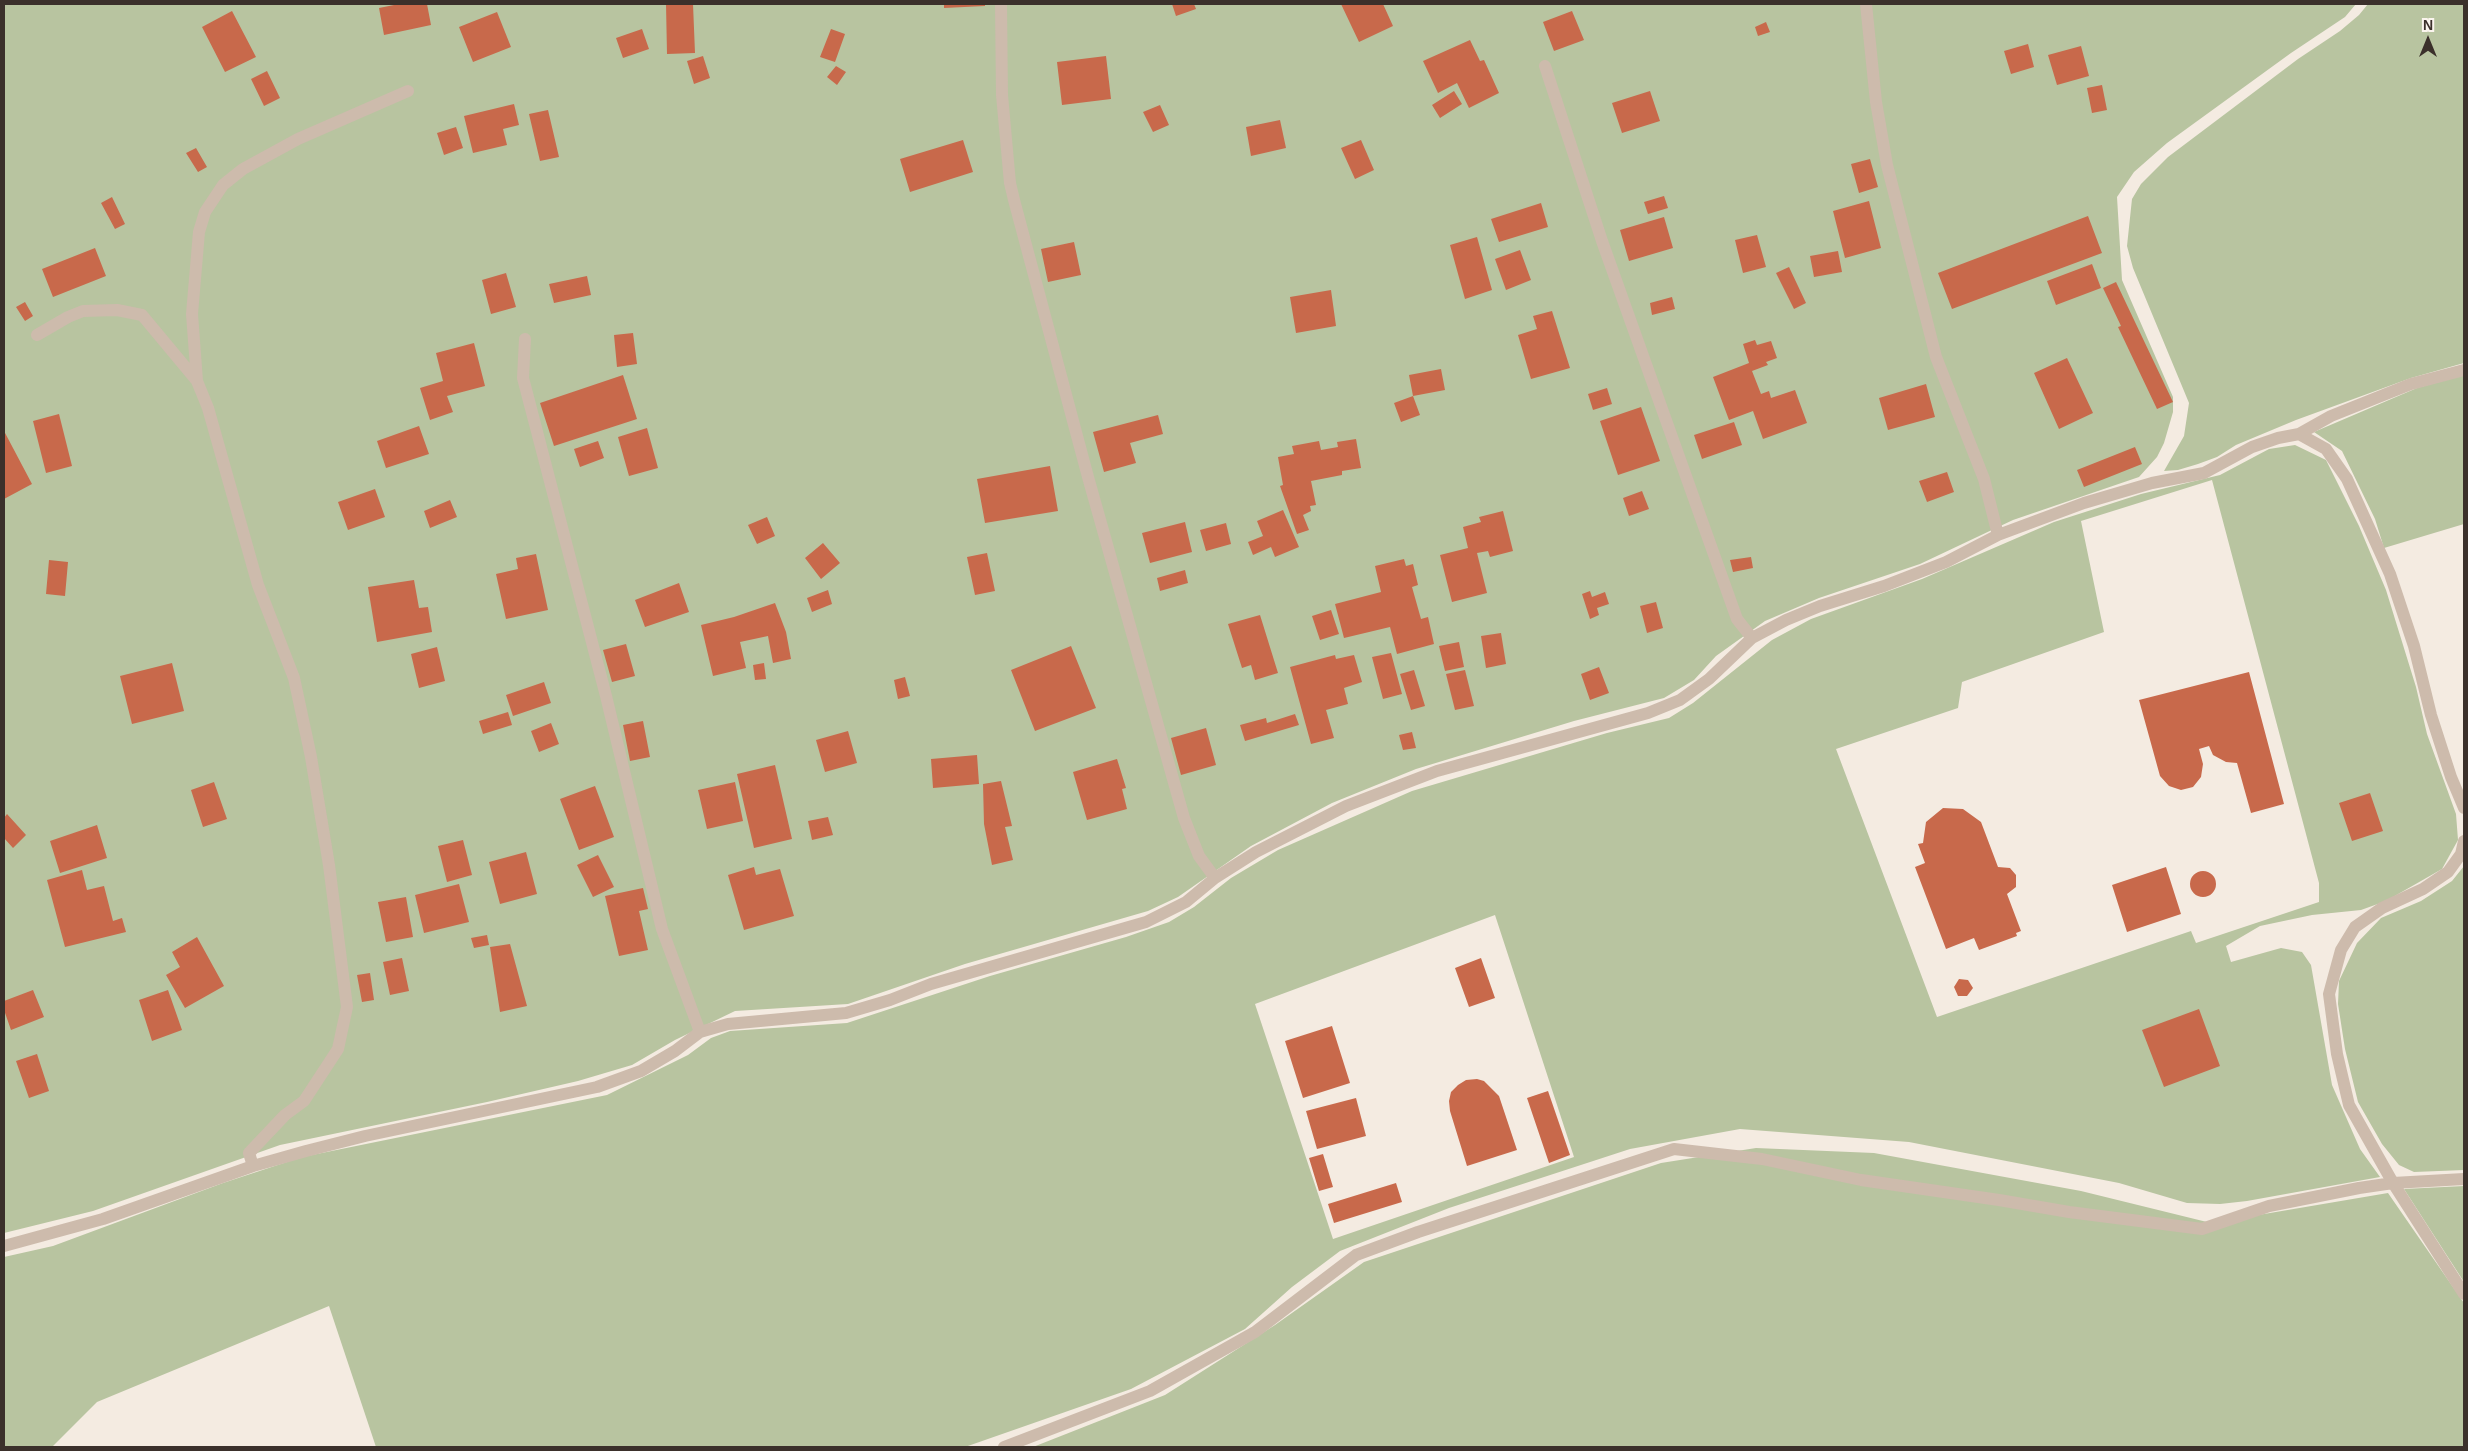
<!DOCTYPE html>
<style>
body{margin:0}
#map{position:relative;width:2468px;height:1451px;overflow:hidden;background:#f4ebe1;font-family:Helvetica,sans-serif}
canvas{display:block}
.frame{position:absolute;inset:0;border:5px solid #3b302b;pointer-events:none}
.north{position:absolute;left:2403px;top:15px;width:50px;height:50px;-webkit-text-stroke:4px #fbf5ee;paint-order:stroke;rotate:0deg;font-size:14px;font-weight:700;line-height:20px;text-align:center;color:#3b302b}
.north::after{content:'';display:block;margin:auto;width:18px;height:22px;background:#3b302b;clip-path:polygon(50% 0,100% 100%,50% 72%,0 100%)}
</style>
<div id="map">
<canvas width="2468" height="1451"></canvas>
<div class="frame"></div>
<div class="north">N</div>
</div>
<script>
const context = document.querySelector('canvas').getContext('2d');
context.lineJoin = 'round';
function fill(path, color) {
  context.fillStyle = color;
  context.fill(path, 'evenodd');
}
function toPath(rows) {
  const path = new Path2D();
  for (const r of rows) {
    if (r.length === 3) {
      path.moveTo(r[0] + r[2], r[1]);
      path.arc(r[0], r[1], r[2], 0, 2 * Math.PI);
      continue;
    }
    path.moveTo(r[0], r[1]);
    for (let i = 2; i < r.length; i += 2) path.lineTo(r[i], r[i + 1]);
  }
  return path;
}
function strokePath(path, color, width, dash) {
  context.strokeStyle = color;
  context.lineWidth = width;
  context.lineCap = dash ? 'butt' : 'round';
  context.setLineDash(dash || []);
  context.stroke(path);
}
const green = toPath([
 [4,4,2356,4,2345,17,2291,53,2167,143,2134,172,2117,197,2122,280,2173,397,2173,412,2164,443,2157,457,2139,477,2013,520,1920,564,1819,598,1765,621,1716,656,1694,680,1664,698,1574,721,1416,769,1332,803,1251,846,1178,897,1148,911,965,964,848,1004,735,1011,675,1040,632,1065,578,1081,487,1102,280,1145,93,1211,4,1233],
 [2368,4,2464,4,2464,363,2411,378,2296,420,2236,445,2217,457,2198,464,2178,470,2164,471,2184,436,2189,403,2133,268,2127,246,2132,199,2141,184,2168,157,2298,59,2340,31,2359,15],
 [2464,375,2464,524,2384,548,2375,519,2342,451,2314,432,2417,388],
 [2295,445,2326,460,2359,526,2386,590,2416,687,2427,734,2456,814,2458,840,2442,869,2386,901,2361,910,2312,915,2260,926,2226,946,2231,962,2281,948,2302,952,2311,965,2332,1085,2360,1149,2380,1177,2247,1201,2220,1204,2187,1203,2119,1183,1909,1142,1740,1129,1630,1149,1449,1208,1340,1251,1292,1287,1245,1329,1131,1389,965,1447,376,1447,329,1306,97,1402,52,1447,4,1447,4,1257,53,1246,223,1183,302,1157,607,1095,688,1055,711,1038,730,1031,847,1023,990,976,1126,937,1169,922,1194,907,1231,878,1278,850,1412,791,1607,733,1669,718,1693,703,1772,640,1811,619,1922,579,2054,522,2141,494,2220,475,2269,449],
 [2212,480,2319,883,2319,902,2196,943,2191,931,1937,1017,1836,749,1958,708,1962,682,2104,632,2081,521],
 [1495,915,1574,1157,1333,1239,1255,1004],
 [2464,866,2464,1170,2414,1172,2399,1165,2382,1144,2358,1102,2345,1049,2338,1004,2339,981,2357,943,2381,918,2421,901,2452,881],
 [1756,1148,1874,1153,2081,1191,2211,1223,2388,1193,2464,1303,2464,1447,1033,1447,1165,1395,1275,1325,1364,1262,1661,1163],
 [2464,1186,2464,1282,2404,1189]
]);
const building = toPath([
 [399,4,427,4,431,25,384,35,379,8],
 [666,4,693,4,695,53,667,54],
 [944,4,985,4,985,6,944,8],
 [1172,4,1194,4,1196,9,1176,16],
 [1341,4,1383,4,1393,26,1359,42],
 [232,11,256,57,225,72,202,27],
 [1572,11,1584,40,1554,51,1543,22],
 [497,12,511,47,473,62,459,27],
 [1766,22,1770,32,1758,36,1755,27],
 [642,29,649,49,623,58,616,38],
 [831,29,845,34,835,62,820,57],
 [1470,40,1480,61,1484,60,1499,93,1469,108,1457,83,1438,93,1423,61],
 [2028,44,2034,67,2011,74,2004,51],
 [2081,46,2089,76,2057,85,2048,55],
 [703,56,710,78,694,84,687,61],
 [1106,56,1111,99,1062,105,1057,62],
 [836,66,846,72,837,85,827,77],
 [267,71,280,98,264,106,251,79],
 [2102,85,2107,110,2092,113,2087,88],
 [1454,91,1462,104,1440,118,1432,105],
 [1650,91,1660,121,1622,133,1612,103],
 [514,104,519,125,503,129,507,145,473,153,464,116],
 [1160,105,1169,125,1153,132,1143,112],
 [548,110,559,157,540,161,529,114],
 [1280,120,1286,148,1251,156,1246,127],
 [456,127,463,148,444,155,437,133],
 [963,140,973,172,910,192,900,159],
 [1361,140,1374,170,1355,179,1341,148],
 [196,148,207,167,198,172,186,153],
 [1870,159,1878,187,1859,193,1851,164],
 [1664,196,1668,208,1648,214,1644,202],
 [112,197,125,224,115,229,101,203],
 [1869,201,1881,248,1845,258,1833,211],
 [1541,203,1548,227,1499,242,1491,219],
 [2088,216,2102,253,1952,309,1938,273],
 [1664,217,1673,248,1629,261,1620,230],
 [1757,235,1766,267,1743,273,1735,240],
 [1477,237,1492,290,1465,299,1450,245],
 [1074,242,1081,275,1048,282,1041,249],
 [95,248,106,276,53,297,42,269],
 [1520,250,1531,280,1506,290,1495,259],
 [1838,251,1842,272,1814,277,1810,256],
 [2092,264,2101,288,2056,305,2047,281],
 [1789,267,1806,303,1794,309,1776,273],
 [506,273,516,307,491,314,482,280],
 [587,276,591,295,554,303,549,284],
 [2116,282,2173,402,2157,409,2118,327,2121,326,2103,288],
 [1331,290,1336,326,1296,333,1290,297],
 [1672,297,1675,309,1652,315,1650,303],
 [25,302,33,316,25,321,16,307],
 [1552,311,1570,368,1531,379,1518,335,1537,329,1533,316],
 [633,333,637,364,617,367,614,335],
 [1755,340,1757,345,1771,341,1777,358,1766,362,1768,365,1752,371,1761,394,1769,391,1771,398,1795,390,1807,423,1763,439,1753,411,1729,420,1713,377,1749,363,1743,344],
 [474,343,485,386,447,396,453,412,430,420,420,388,443,381,436,353],
 [2067,358,2093,413,2059,429,2034,373],
 [1441,369,1445,390,1413,396,1409,375],
 [623,375,637,419,554,446,540,403],
 [1926,384,1935,417,1888,430,1879,398],
 [1607,388,1612,404,1593,410,1588,394],
 [1413,396,1420,415,1401,422,1394,403],
 [1641,407,1660,461,1618,475,1600,421],
 [59,414,72,466,46,473,33,421],
 [1158,415,1163,434,1130,443,1136,463,1104,472,1093,432],
 [1734,422,1742,445,1702,459,1694,435],
 [419,426,429,454,386,468,377,441],
 [647,428,658,468,629,476,618,437],
 [4,431,32,484,4,499],
 [1356,439,1361,468,1342,471,1342,475,1311,481,1316,505,1310,506,1311,511,1303,515,1309,530,1297,534,1280,486,1283,485,1278,457,1294,454,1292,446,1319,441,1321,450,1338,447,1337,442],
 [598,441,604,458,580,467,574,449],
 [2135,447,2142,464,2084,487,2077,470],
 [1050,466,1058,511,985,523,977,479],
 [1947,472,1954,492,1927,502,1919,481],
 [375,489,385,517,348,530,338,502],
 [1642,491,1649,509,1629,516,1623,498],
 [450,500,457,517,430,528,424,511],
 [1283,510,1299,547,1275,557,1271,547,1253,555,1248,542,1263,536,1257,521],
 [1503,511,1513,551,1490,557,1488,551,1477,553,1487,593,1452,602,1440,555,1468,548,1463,527,1481,522,1479,517],
 [767,517,775,536,757,544,748,525],
 [1185,522,1192,552,1150,563,1142,533],
 [1226,523,1231,544,1206,551,1200,530],
 [823,543,840,563,821,579,805,558],
 [987,553,995,591,975,595,967,557],
 [536,554,548,610,506,619,496,574,518,569,516,558],
 [1751,557,1753,568,1733,572,1730,560],
 [1404,559,1406,566,1413,564,1418,585,1412,587,1421,619,1428,617,1434,644,1397,654,1390,627,1344,638,1335,604,1381,592,1375,566],
 [49,560,68,562,65,596,46,594],
 [1185,570,1188,583,1160,591,1157,578],
 [414,580,419,608,428,607,432,632,377,642,368,587],
 [679,583,689,612,645,627,635,600],
 [828,590,832,604,812,612,807,598],
 [1590,591,1592,597,1605,592,1609,604,1597,608,1599,615,1590,619,1582,594],
 [1656,602,1663,628,1647,633,1640,606],
 [775,603,786,632,791,659,773,663,768,636,740,642,746,668,713,676,701,625,734,617],
 [1331,610,1339,634,1320,640,1312,616],
 [1260,615,1278,673,1255,680,1251,665,1242,668,1228,624],
 [1501,633,1506,664,1486,668,1481,636],
 [1459,642,1464,667,1445,671,1439,646],
 [626,644,635,676,612,682,603,650],
 [1071,646,1096,708,1035,731,1011,670],
 [437,647,445,681,419,688,411,654],
 [1391,653,1402,694,1383,699,1372,657],
 [1335,655,1336,659,1354,655,1362,682,1344,688,1348,704,1326,710,1334,738,1311,744,1290,667],
 [172,663,184,711,132,724,120,676],
 [764,663,766,679,755,680,753,665],
 [1599,667,1609,693,1590,700,1581,674],
 [1414,670,1425,706,1411,710,1400,674],
 [1465,670,1474,706,1455,710,1446,674],
 [2249,672,2284,804,2251,813,2237,763,2226,762,2213,755,2209,746,2199,749,2203,764,2201,777,2193,787,2181,790,2169,786,2160,776,2139,700],
 [905,677,910,696,898,699,894,680],
 [544,682,551,703,513,716,506,695],
 [508,712,512,725,483,734,479,721],
 [1295,714,1299,725,1245,741,1240,725,1266,718,1267,723],
 [643,721,650,757,630,761,623,725],
 [551,723,559,744,539,752,531,731],
 [1206,728,1216,765,1181,775,1171,738],
 [848,731,857,763,825,772,816,740],
 [1412,732,1416,748,1403,750,1399,735],
 [977,755,979,784,933,788,931,759],
 [1117,759,1126,788,1122,789,1127,809,1087,820,1073,772],
 [775,765,792,839,754,848,737,774],
 [1001,781,1012,826,1005,827,1013,860,992,865,984,824,983,784],
 [214,782,227,819,203,827,191,790],
 [735,782,743,821,707,829,698,790],
 [595,786,614,837,579,850,560,799],
 [2370,793,2383,831,2352,841,2339,803],
 [1943,808,1963,809,1981,822,1998,867,2010,868,2016,875,2016,887,2007,894,2021,931,2016,933,2017,936,1979,950,1974,938,1946,949,1915,867,1925,863,1918,844,1923,843,1926,822],
 [7,814,26,835,13,848,4,838,4,818],
 [828,817,833,835,812,840,808,821],
 [97,825,107,858,60,873,50,841],
 [463,840,472,875,447,882,438,846],
 [526,852,537,894,500,904,489,862],
 [598,855,614,887,593,897,577,865],
 [754,867,756,875,780,869,794,916,744,930,728,875],
 [2166,867,2181,914,2127,932,2112,885],
 [82,870,87,890,104,886,113,921,122,918,126,932,65,947,47,880],
 [2203,884,13],
 [459,884,469,922,424,933,415,895],
 [643,888,648,909,639,911,648,950,619,956,605,896],
 [406,897,413,937,386,942,378,902],
 [487,935,489,945,474,948,471,938],
 [197,937,224,986,185,1008,166,975,180,967,172,952],
 [510,944,527,1006,500,1012,490,947],
 [402,958,409,991,390,995,383,962],
 [1481,958,1495,998,1469,1007,1455,968],
 [370,973,374,1000,362,1002,357,975],
 [1959,979,1968,980,1973,988,1967,996,1958,996,1954,987],
 [33,990,44,1017,11,1030,4,1010,4,1001],
 [168,990,182,1030,152,1041,139,1000],
 [2199,1009,2220,1066,2164,1087,2142,1030],
 [1332,1026,1350,1083,1303,1098,1285,1041],
 [37,1054,49,1091,29,1098,16,1061],
 [1477,1079,1484,1081,1499,1096,1517,1150,1467,1166,1450,1111,1449,1101,1451,1092,1458,1085,1466,1080],
 [1548,1091,1570,1155,1549,1163,1527,1098],
 [1356,1098,1366,1136,1317,1149,1306,1111],
 [1323,1154,1333,1187,1319,1191,1309,1158],
 [1396,1183,1402,1202,1334,1223,1328,1204]
]);
const service = toPath([
 [1001,4,1002,95,1010,183,1014,200,1088,477,1184,818,1199,856,1215,878],
 [1866,4,1876,102,1887,165,1936,357,1984,479,1998,535],
 [1545,66,1602,241,1737,619,1752,638],
 [37,335,68,317,83,311,117,310,142,315,197,381,208,408,258,585,294,678,311,757,329,865,347,1007,338,1049,304,1101,285,1115,249,1153,253,1166],
 [525,339,523,378,606,696,662,929,700,1032],
 [197,381,192,314,199,232,205,212,223,185,243,169,298,139,408,91],
 [2299,434,2326,449,2347,479,2390,574,2414,646,2431,715,2451,777,2464,808],
 [2464,841,2461,854,2448,872,2423,889,2382,908,2355,927,2341,950,2329,994,2337,1054,2349,1105,2393,1183,2464,1294],
 [4,1246,103,1219,253,1166,306,1151,365,1136,597,1087,641,1071,675,1051,700,1032,728,1024,846,1013,890,1000,931,984,1146,922,1186,902,1215,878,1256,852,1346,806,1437,771,1648,713,1680,700,1709,679,1752,638,1786,620,1820,606,1884,586,1946,562,1998,535,2084,503,2152,483,2204,473,2252,447,2278,438,2299,434,2331,416,2411,384,2464,370],
 [1004,1447,1150,1391,1255,1332,1356,1255,1418,1232,1674,1149,1762,1159,1861,1180,1999,1200,2069,1212,2202,1229,2269,1206,2359,1188,2393,1183,2464,1179]
]);
fill(green, '#b8c4a0');
fill(building, '#c8694b');
strokePath(service, '#cdbbac', 12);
</script>
